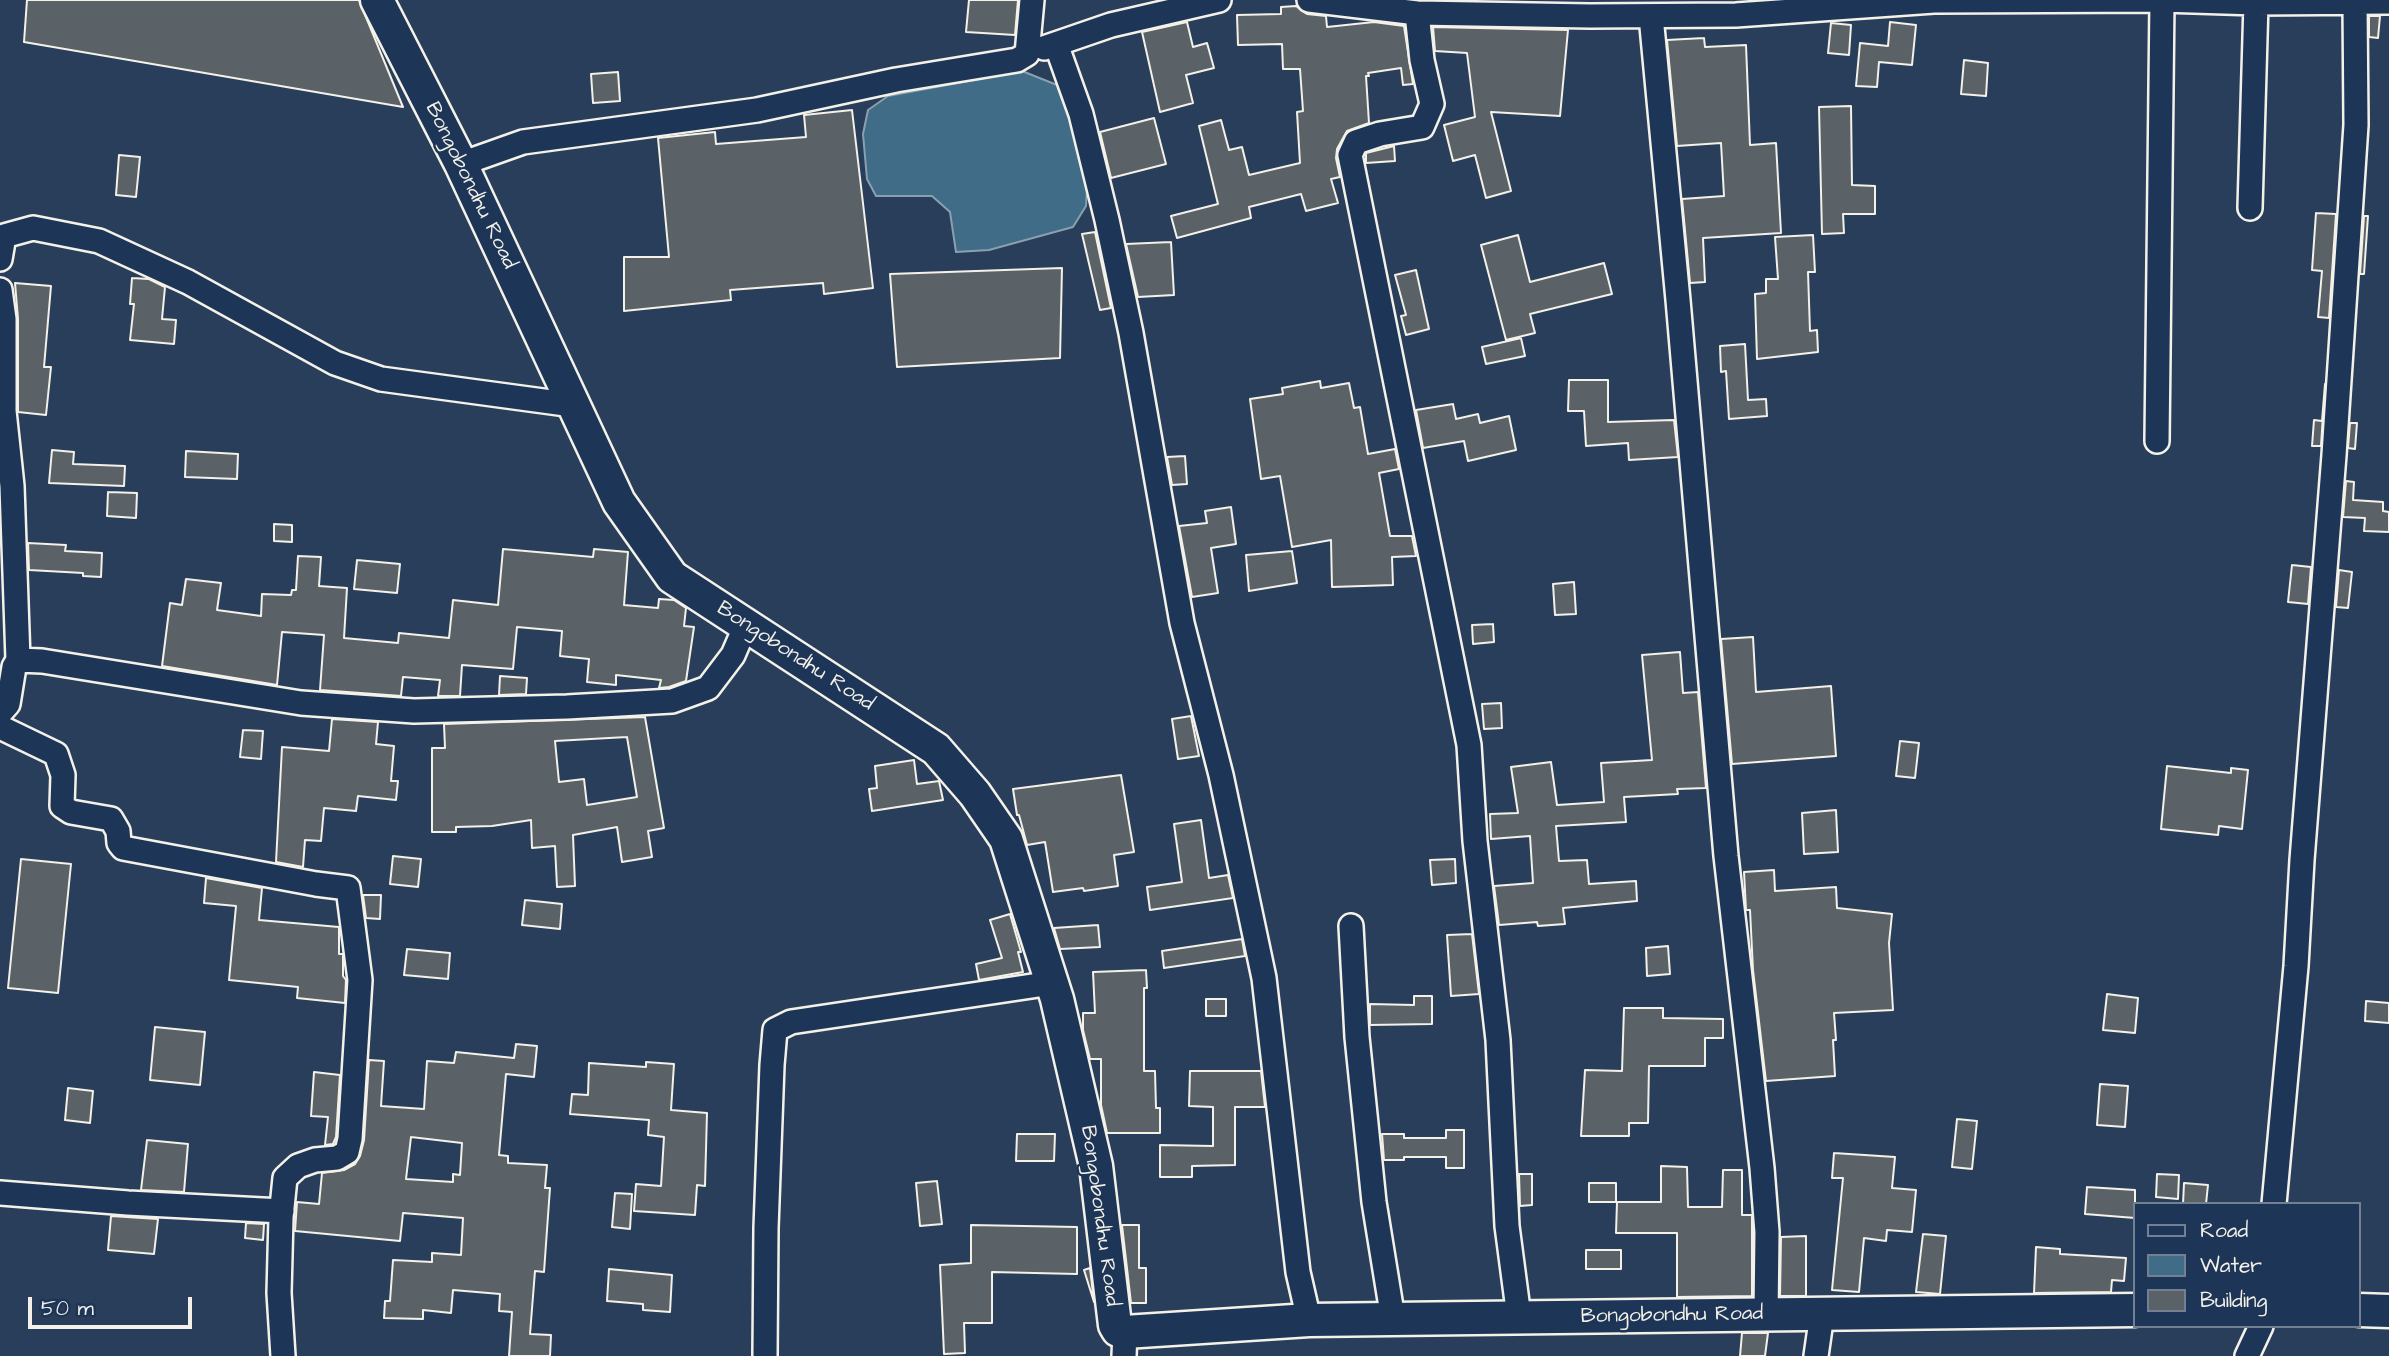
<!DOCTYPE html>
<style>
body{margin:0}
#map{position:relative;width:2389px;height:1356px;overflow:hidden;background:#293e5a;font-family:"Architects Daughter",sans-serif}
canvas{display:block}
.legend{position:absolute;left:2133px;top:1202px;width:228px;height:126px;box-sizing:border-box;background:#1d3557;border:2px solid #738091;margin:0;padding:9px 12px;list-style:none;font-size:21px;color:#f4f1e8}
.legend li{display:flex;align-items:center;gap:14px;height:35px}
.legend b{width:35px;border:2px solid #738091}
.scale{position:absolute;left:28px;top:1297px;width:164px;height:32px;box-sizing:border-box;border:4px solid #f4f1e8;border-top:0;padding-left:9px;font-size:21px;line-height:24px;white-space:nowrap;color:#f4f1e8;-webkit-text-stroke:5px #1d3557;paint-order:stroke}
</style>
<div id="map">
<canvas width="2389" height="1356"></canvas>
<ul class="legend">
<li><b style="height:9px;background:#1d3557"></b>Road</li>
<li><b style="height:19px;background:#416c87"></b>Water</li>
<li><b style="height:19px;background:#5b6267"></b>Building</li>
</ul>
<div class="scale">50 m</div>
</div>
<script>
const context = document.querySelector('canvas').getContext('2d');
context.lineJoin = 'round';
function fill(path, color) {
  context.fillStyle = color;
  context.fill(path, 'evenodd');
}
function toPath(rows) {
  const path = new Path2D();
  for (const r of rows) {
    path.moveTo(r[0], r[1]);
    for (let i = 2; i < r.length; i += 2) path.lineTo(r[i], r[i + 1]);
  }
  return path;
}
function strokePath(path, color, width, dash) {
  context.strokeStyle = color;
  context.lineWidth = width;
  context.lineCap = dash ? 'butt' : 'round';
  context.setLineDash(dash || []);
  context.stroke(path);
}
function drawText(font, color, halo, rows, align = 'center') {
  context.font = font + ' "Architects Daughter",sans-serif';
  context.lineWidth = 5;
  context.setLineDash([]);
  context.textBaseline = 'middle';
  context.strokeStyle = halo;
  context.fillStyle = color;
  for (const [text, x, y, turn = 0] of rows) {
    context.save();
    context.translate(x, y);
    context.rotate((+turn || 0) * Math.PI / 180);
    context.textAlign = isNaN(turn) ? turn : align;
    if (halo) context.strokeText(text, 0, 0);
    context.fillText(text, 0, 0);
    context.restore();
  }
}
const water = toPath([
 [1022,71,1057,85,1078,142,1087,190,1086,206,1073,227,989,250,956,252,950,212,932,196,876,196,867,179,863,134,868,110,888,96,1022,71]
]);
const building = toPath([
 [27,0,359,0,403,107,24,42,27,0],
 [969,0,1018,0,1015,35,966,32,969,0],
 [1296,6,1307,14,1326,16,1327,27,1374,22,1404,26,1413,84,1403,85,1401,68,1368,73,1369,76,1366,76,1369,123,1347,131,1337,149,1336,158,1340,177,1331,179,1338,203,1306,211,1301,194,1249,207,1251,218,1177,238,1171,216,1218,204,1199,126,1221,120,1229,150,1242,147,1249,175,1300,163,1297,112,1303,111,1300,69,1283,69,1282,44,1238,45,1237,15,1281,14,1281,7,1296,6],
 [2369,16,2380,16,2378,38,2369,37,2369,16],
 [1187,22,1193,47,1207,43,1214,68,1186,75,1193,103,1160,112,1142,32,1187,22],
 [1890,22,1916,25,1912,65,1879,62,1877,87,1856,86,1860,43,1888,46,1890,22],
 [1831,23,1851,25,1849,55,1828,53,1831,23],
 [1433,27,1568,30,1560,116,1491,112,1511,191,1486,198,1475,155,1453,161,1444,125,1475,117,1467,53,1435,51,1433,27],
 [1704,38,1705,47,1746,45,1750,145,1776,143,1781,233,1703,238,1705,282,1690,283,1682,199,1724,196,1721,143,1677,146,1667,40,1704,38],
 [1964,60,1988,63,1986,96,1961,94,1964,60],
 [618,72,620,101,593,103,591,74,618,72],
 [1851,106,1852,185,1875,186,1875,214,1843,214,1844,233,1822,234,1819,107,1851,106],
 [852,110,873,288,824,294,823,283,730,290,731,300,624,311,624,257,669,257,658,138,715,132,716,144,806,137,804,115,852,110],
 [1154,118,1166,164,1111,178,1100,132,1154,118],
 [1394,146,1395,161,1366,163,1366,153,1394,146],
 [119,155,140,157,136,197,116,195,119,155],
 [2316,213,2336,214,2329,318,2318,317,2322,271,2312,270,2316,213],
 [2364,216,2368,216,2364,274,2360,274,2364,216],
 [1095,232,1111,308,1100,310,1082,234,1095,232],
 [1518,235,1530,282,1604,263,1612,294,1530,314,1535,333,1506,340,1481,245,1518,235],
 [1813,235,1815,272,1808,272,1810,331,1817,330,1818,352,1757,359,1755,294,1766,293,1766,279,1778,279,1775,237,1813,235],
 [1171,242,1174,295,1138,297,1126,244,1171,242],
 [1062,268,1060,358,897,367,890,274,1062,268],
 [1416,270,1429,329,1406,335,1401,316,1406,315,1395,275,1416,270],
 [132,278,149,279,165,287,162,319,176,320,174,344,130,340,134,304,130,304,132,278],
 [15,283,51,286,44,367,51,367,46,415,18,412,18,319,15,283],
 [1521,338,1525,356,1486,364,1482,347,1521,338],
 [1745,344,1748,400,1766,399,1767,416,1729,419,1726,371,1721,372,1720,346,1745,344],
 [1569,380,1608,380,1608,422,1674,420,1678,457,1629,460,1628,443,1586,446,1584,411,1568,411,1569,380],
 [1320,381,1321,388,1349,383,1354,408,1360,407,1368,454,1395,449,1399,469,1379,473,1390,536,1412,536,1416,556,1392,557,1393,585,1332,587,1331,540,1292,547,1280,476,1261,479,1250,399,1283,394,1282,388,1320,381],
 [2325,384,2321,446,2312,446,2314,420,2322,421,2325,384],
 [1453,404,1456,419,1478,414,1480,423,1509,416,1516,450,1468,461,1464,441,1423,448,1416,410,1453,404],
 [2350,423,2357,423,2355,449,2348,448,2350,423],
 [52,450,74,452,73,464,125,466,124,486,49,483,52,450],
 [186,451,238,454,237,479,185,477,186,451],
 [1185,456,1187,484,1172,485,1167,457,1185,456],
 [2346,481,2354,482,2353,500,2383,502,2383,511,2389,512,2389,532,2364,531,2365,518,2343,517,2346,481],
 [108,492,137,493,136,518,107,516,108,492],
 [1231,507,1236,544,1211,548,1218,593,1192,597,1179,526,1207,523,1205,511,1231,507],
 [274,524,292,525,292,542,274,541,274,524],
 [28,543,66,545,65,551,102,553,101,577,83,576,83,573,29,570,28,543],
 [503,549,593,557,594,549,628,552,624,605,658,608,659,599,674,600,686,608,684,626,694,627,686,681,669,687,659,688,661,680,616,675,616,685,587,682,589,659,560,656,562,631,517,627,513,669,462,665,460,696,438,696,440,680,403,677,401,696,320,690,324,635,282,632,277,685,162,666,170,603,182,605,186,579,221,583,217,610,261,616,262,594,291,595,292,590,296,590,298,556,321,557,319,586,347,588,344,638,398,643,399,633,449,638,453,600,498,605,503,549],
 [1292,551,1297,583,1249,591,1246,555,1292,551],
 [357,560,400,564,397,593,354,589,357,560],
 [2292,565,2311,567,2308,604,2288,602,2292,565],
 [2339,570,2352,572,2348,608,2336,607,2339,570],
 [1574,582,1576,614,1555,615,1553,584,1574,582],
 [1493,624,1494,642,1473,644,1472,625,1493,624],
 [1753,637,1756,692,1831,686,1836,756,1732,764,1721,639,1753,637],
 [1680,652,1683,693,1698,692,1706,788,1677,789,1678,794,1624,797,1626,822,1556,826,1559,861,1587,860,1589,884,1636,881,1637,901,1563,908,1565,924,1538,926,1537,922,1499,925,1494,886,1533,883,1530,836,1491,839,1490,814,1518,813,1511,767,1551,762,1557,805,1604,802,1601,763,1652,760,1642,655,1680,652],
 [500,676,527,678,526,694,499,695,500,676],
 [1501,703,1502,728,1484,729,1482,704,1501,703],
 [1191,716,1199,756,1178,759,1172,719,1191,716],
 [645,717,664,828,648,831,652,857,622,862,617,827,573,835,575,886,557,887,555,846,532,848,531,820,492,826,456,827,456,832,432,832,432,748,445,748,444,724,645,717],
 [627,737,637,797,587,805,584,779,559,782,555,741,627,737],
 [332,719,378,722,376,744,394,746,391,781,398,781,396,800,358,796,356,811,324,808,321,841,305,840,303,867,276,862,282,747,329,751,332,719],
 [243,730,263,731,261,759,240,757,243,730],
 [1900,741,1919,743,1915,778,1896,776,1900,741],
 [914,760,917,784,939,781,943,800,872,811,869,789,877,788,875,766,914,760],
 [2167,766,2231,773,2231,768,2248,770,2242,829,2219,826,2218,835,2161,829,2167,766],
 [1121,775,1134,852,1114,855,1118,886,1084,891,1083,888,1053,892,1045,842,1027,845,1019,815,1017,815,1013,789,1121,775],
 [1836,810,1838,852,1804,854,1802,813,1836,810],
 [1201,820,1209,878,1228,875,1233,898,1150,910,1147,887,1182,882,1174,824,1201,820],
 [393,856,421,859,418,887,390,884,393,856],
 [21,859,71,864,58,993,8,988,21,859],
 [1455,859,1456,883,1432,885,1430,860,1455,859],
 [1774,870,1775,891,1836,887,1837,908,1892,914,1889,943,1893,1010,1834,1013,1836,1040,1833,1040,1835,1076,1766,1081,1753,970,1750,910,1746,910,1744,872,1774,870],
 [206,878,262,888,259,920,339,927,339,954,343,954,343,976,346,980,345,1003,297,998,298,987,229,980,236,906,204,903,206,878],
 [363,895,381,895,380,919,366,918,363,895],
 [525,900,562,904,560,929,522,925,525,900],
 [1010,914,1021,952,1018,952,1023,972,979,980,976,964,1002,958,990,920,1010,914],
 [1098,925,1100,947,1060,949,1054,928,1098,925],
 [1472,934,1479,994,1451,996,1447,935,1472,934],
 [1242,939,1245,956,1164,968,1162,951,1242,939],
 [1668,946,1670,974,1647,976,1646,948,1668,946],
 [407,949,450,953,448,979,404,975,407,949],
 [1146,970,1147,988,1144,988,1144,1071,1155,1071,1156,1108,1160,1108,1160,1133,1107,1133,1101,1105,1101,1059,1090,1059,1083,1030,1083,1013,1095,1013,1093,972,1146,970],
 [2107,994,2138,998,2135,1033,2103,1030,2107,994],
 [1414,996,1432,996,1432,1024,1370,1025,1370,1004,1414,1005,1414,996],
 [1206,999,1226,999,1226,1016,1206,1016,1206,999],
 [2366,1001,2389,1003,2389,1023,2365,1021,2366,1001],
 [1624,1008,1663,1008,1663,1018,1723,1019,1723,1038,1705,1038,1705,1066,1649,1066,1648,1123,1629,1123,1629,1136,1581,1136,1585,1070,1622,1071,1624,1008],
 [155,1027,205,1032,200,1085,150,1080,155,1027],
 [516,1044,537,1046,534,1077,506,1074,499,1155,508,1156,508,1163,547,1165,545,1188,550,1188,544,1272,535,1271,530,1334,551,1335,550,1356,509,1356,512,1312,499,1311,500,1294,453,1290,451,1313,423,1310,423,1319,384,1318,385,1301,390,1301,393,1260,432,1262,432,1253,461,1255,463,1218,403,1213,400,1241,295,1231,297,1202,319,1204,322,1173,344,1170,355,1164,360,1156,364,1140,369,1060,384,1061,381,1106,424,1109,427,1061,454,1063,456,1052,514,1058,516,1044],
 [411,1137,462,1143,460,1175,453,1174,453,1182,406,1179,411,1137],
 [646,1062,674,1064,671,1110,707,1113,705,1186,697,1185,695,1215,634,1211,636,1184,661,1186,664,1137,648,1135,649,1120,570,1114,572,1094,588,1095,589,1063,646,1067,646,1062],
 [1190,1071,1261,1071,1265,1107,1235,1107,1235,1165,1192,1166,1192,1177,1160,1177,1160,1145,1213,1146,1213,1107,1189,1106,1190,1071],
 [314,1072,340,1075,336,1137,333,1144,325,1145,328,1117,311,1116,314,1072],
 [2100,1084,2128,1086,2125,1127,2097,1125,2100,1084],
 [68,1088,93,1091,90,1123,65,1120,68,1088],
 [1957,1119,1977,1121,1972,1169,1952,1167,1957,1119],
 [1446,1130,1464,1130,1464,1168,1446,1168,1446,1157,1404,1157,1404,1160,1384,1160,1382,1134,1404,1134,1404,1138,1446,1138,1446,1130],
 [1017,1134,1055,1134,1054,1161,1016,1161,1017,1134],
 [147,1140,188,1144,184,1192,141,1190,147,1140],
 [1834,1153,1895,1157,1892,1188,1916,1190,1912,1232,1887,1230,1886,1241,1864,1238,1859,1292,1832,1290,1843,1178,1832,1178,1834,1153],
 [1661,1166,1687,1167,1688,1207,1722,1207,1723,1170,1742,1170,1742,1215,1752,1215,1752,1296,1677,1297,1677,1233,1616,1233,1617,1202,1661,1202,1661,1166],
 [1519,1174,1532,1174,1532,1205,1520,1206,1519,1174],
 [2157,1174,2179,1175,2178,1199,2156,1197,2157,1174],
 [937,1181,942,1224,920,1226,916,1183,937,1181],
 [1589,1183,1616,1183,1616,1202,1589,1202,1589,1183],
 [2184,1183,2208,1185,2206,1204,2183,1204,2184,1183],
 [2087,1187,2135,1190,2135,1218,2085,1214,2087,1187],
 [615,1193,632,1194,630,1229,612,1227,615,1193],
 [111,1216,158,1219,154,1254,108,1250,111,1216],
 [246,1223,264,1224,263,1240,245,1238,246,1223],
 [971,1225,1077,1227,1077,1274,992,1272,992,1323,964,1323,965,1353,944,1354,940,1265,971,1263,971,1225],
 [1122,1225,1139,1225,1139,1268,1146,1268,1146,1303,1131,1303,1122,1225],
 [1923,1234,1946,1236,1940,1294,1916,1292,1923,1234],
 [1806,1236,1806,1296,1780,1296,1781,1237,1806,1236],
 [2036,1247,2060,1249,2060,1254,2126,1258,2124,1281,2112,1280,2111,1292,2034,1293,2036,1247],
 [1586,1250,1621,1250,1621,1269,1586,1269,1586,1250],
 [1090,1268,1094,1302,1084,1270,1090,1268],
 [609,1269,672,1275,670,1312,643,1310,643,1304,607,1301,609,1269],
 [1742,1333,1768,1333,1765,1356,1740,1356,1742,1333]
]);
const street = toPath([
 [1309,0,1417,13,1590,16,1736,15,1934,1,2162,0,2256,3,2389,2],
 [1417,13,1422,60,1432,104,1422,127,1380,134,1356,142,1350,155,1469,745,1475,841,1498,1040,1507,1226,1519,1317],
 [1651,16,1678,300,1726,856,1762,1168,1767,1232,1766,1316],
 [1056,44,1081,114,1107,220,1131,333,1182,623,1221,775,1264,978,1298,1272,1309,1320],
 [1044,48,1111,25,1219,0],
 [461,164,523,142,757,110,896,80,1017,60,1027,54,1032,0],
 [2250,208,2256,3],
 [0,259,4,236,33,228,99,241,188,282,335,363,381,379,573,405],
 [0,290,4,319,4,411,12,486,18,660],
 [2157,441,2162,0],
 [0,713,8,704,14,667,18,660,42,661,301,703,414,711,567,707,672,701,708,688,733,655,746,625],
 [0,727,56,754,63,775,62,806,71,812,111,819,118,831,119,843,123,848,316,884,348,888,360,980,350,1139,347,1152,337,1158,315,1160,298,1166,285,1178,281,1217,279,1293,283,1356],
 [1351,926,1357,1037,1374,1202,1393,1319],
 [0,1193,128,1203,282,1211],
 [2274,1204,2296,966,2302,860,2334,455,2356,125,2355,3],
 [765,1356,766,1228,772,1065,775,1030,791,1022,1052,983],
 [1124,1356,1125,1332],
 [1816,1356,1822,1314],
 [2247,1356,2261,1326]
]);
const secondary = toPath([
 [377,0,461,164,619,502,672,577,936,749,975,794,1006,839,1057,999,1096,1166,1115,1325,1118,1330,1125,1332,1309,1320,2135,1310],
 [2359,1310,2389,1311]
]);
const streetNames = [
 ["Bongobondhu Road",470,186,64],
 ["Bongobondhu Road",795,657,33],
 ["Bongobondhu Road",1099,1216,82],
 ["Bongobondhu Road",1672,1316,-1]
];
fill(water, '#416c87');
strokePath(water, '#89a1ae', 2);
fill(building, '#5b6267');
strokePath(building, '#f4f1e8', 2);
strokePath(street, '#f4f1e8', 28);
strokePath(secondary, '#f4f1e8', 37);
strokePath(street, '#1d3557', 23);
strokePath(secondary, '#1d3557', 32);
drawText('21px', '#f4f1e8', '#1d3557', streetNames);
</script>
